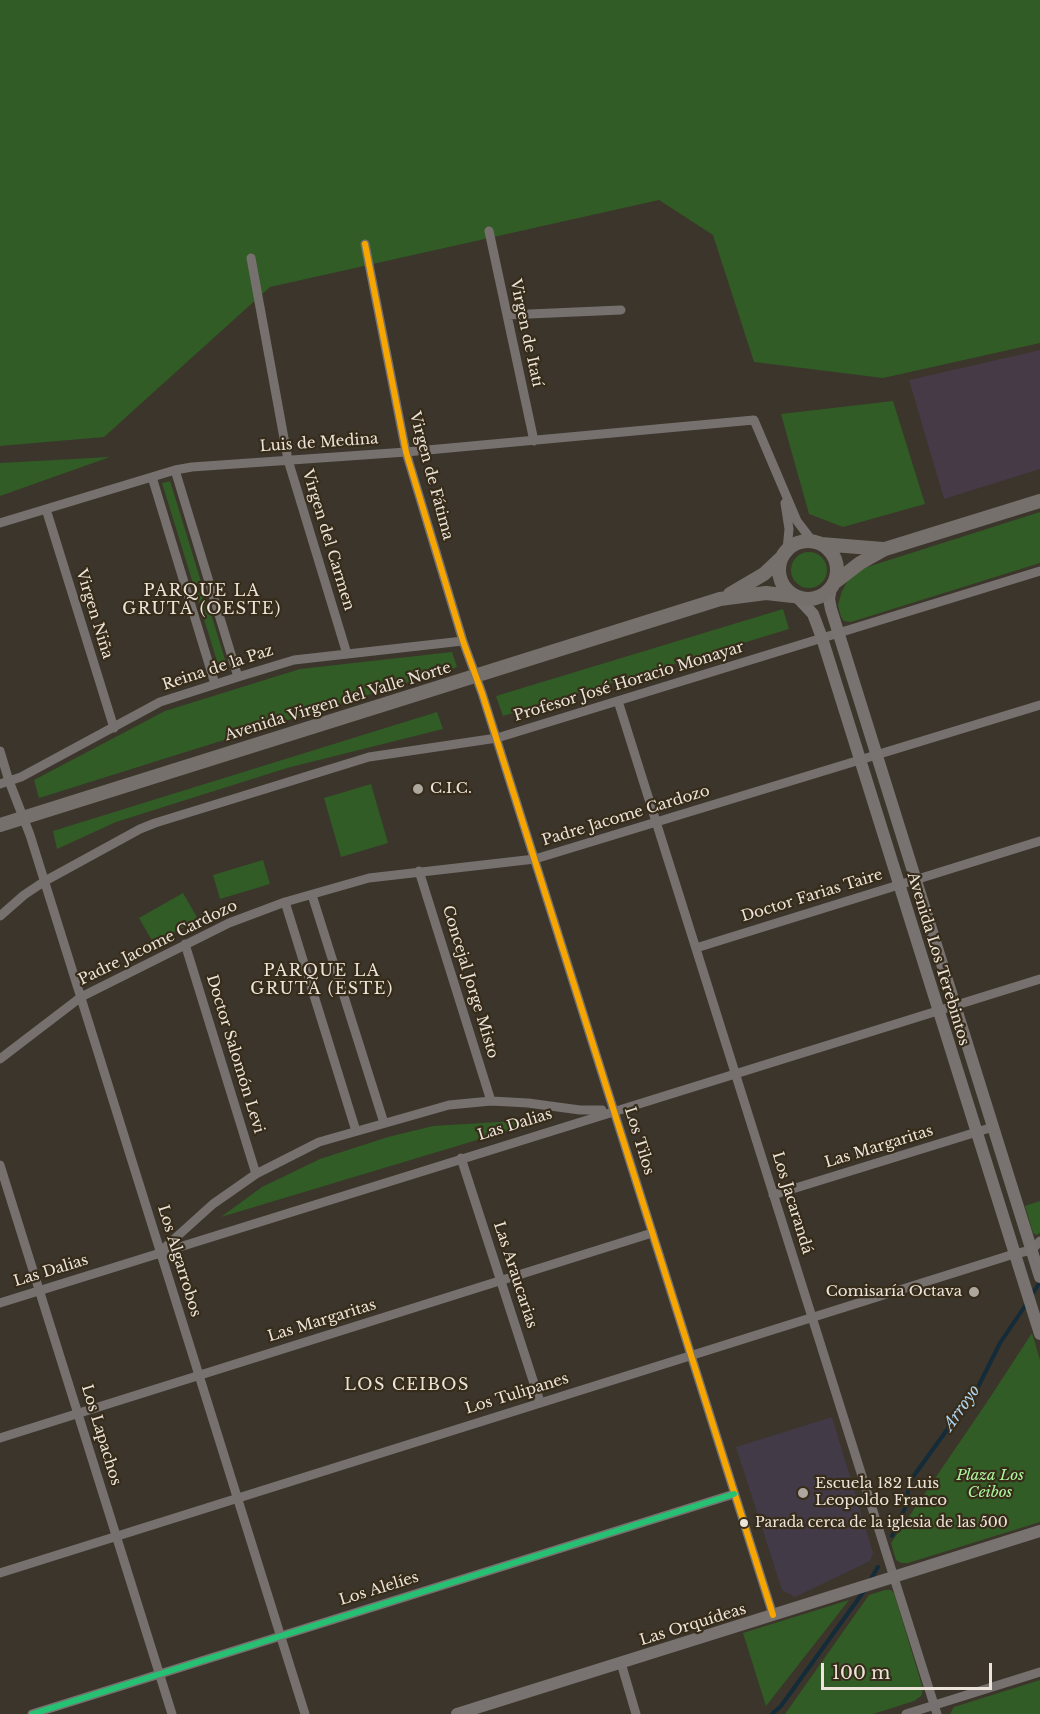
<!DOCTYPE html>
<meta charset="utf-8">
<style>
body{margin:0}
#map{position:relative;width:1040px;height:1714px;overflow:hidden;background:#3b352b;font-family:"Libre Baskerville",serif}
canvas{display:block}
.scale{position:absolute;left:821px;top:1663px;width:171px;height:27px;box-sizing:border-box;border:3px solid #ece4da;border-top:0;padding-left:8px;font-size:18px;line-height:21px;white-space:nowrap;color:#ece4da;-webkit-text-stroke:4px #372c1a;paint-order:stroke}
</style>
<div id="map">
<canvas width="1040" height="1714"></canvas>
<div class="scale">100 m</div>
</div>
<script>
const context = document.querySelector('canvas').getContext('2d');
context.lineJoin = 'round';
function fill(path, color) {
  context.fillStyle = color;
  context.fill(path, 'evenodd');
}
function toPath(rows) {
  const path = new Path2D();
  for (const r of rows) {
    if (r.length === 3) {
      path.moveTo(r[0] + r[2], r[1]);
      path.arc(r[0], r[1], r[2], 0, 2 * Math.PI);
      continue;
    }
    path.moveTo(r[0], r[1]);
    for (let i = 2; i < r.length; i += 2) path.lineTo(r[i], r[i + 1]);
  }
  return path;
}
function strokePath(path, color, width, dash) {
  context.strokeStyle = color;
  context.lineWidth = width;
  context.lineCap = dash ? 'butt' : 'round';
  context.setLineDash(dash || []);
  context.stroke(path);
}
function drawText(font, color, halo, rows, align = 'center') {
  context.font = font + ' "Libre Baskerville",serif';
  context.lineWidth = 4.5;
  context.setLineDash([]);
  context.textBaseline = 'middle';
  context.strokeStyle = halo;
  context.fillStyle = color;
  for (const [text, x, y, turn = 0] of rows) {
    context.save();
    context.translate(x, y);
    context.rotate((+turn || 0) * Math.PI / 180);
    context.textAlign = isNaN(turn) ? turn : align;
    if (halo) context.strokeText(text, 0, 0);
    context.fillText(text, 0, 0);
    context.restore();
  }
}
const industrial = toPath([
 [1040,350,1040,469,944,499,909,380]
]);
const education = toPath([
 [832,1417,873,1553,870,1561,795,1597,782,1590,736,1447]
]);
const green = toPath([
 [0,0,1040,0,1040,343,883,378,754,362,713,235,659,200,270,287,104,437,0,446],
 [893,401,925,504,843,527,809,514,781,414],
 [110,457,0,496,0,463],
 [170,481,228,669,220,671,162,483],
 [1040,512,1040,563,851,622,844,621,841,617,838,605,842,591,849,578,861,569],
 [809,570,18],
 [783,609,789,629,503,716,496,696],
 [452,652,457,667,39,798,34,780,165,711,300,669],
 [437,712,443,729,287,768,116,822,57,849,53,831],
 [371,784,388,843,341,857,324,798],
 [263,860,270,884,220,899,213,875],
 [183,893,198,919,154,944,139,918],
 [547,1119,221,1217,262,1187,320,1159,388,1137,433,1126],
 [1040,1201,1040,1233,1036,1235,1033,1233,1025,1206],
 [1032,1333,1040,1360,1040,1522,908,1563,901,1563,896,1560,891,1543,987,1402],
 [885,1590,891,1590,894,1593,923,1689,921,1696,914,1701,873,1714,785,1714,869,1595],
 [849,1600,766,1706,743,1633],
 [1040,1680,1040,1714,950,1714,954,1707]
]);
const stream = toPath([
 [1031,1296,1040,1282],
 [892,1536,905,1508,910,1481,978,1387,1000,1343,1027,1303],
 [869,1582,878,1567],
 [772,1714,781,1706,864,1591]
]);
const street = toPath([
 [489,231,534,441],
 [365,244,406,452,463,641,482,693,773,1615],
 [251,258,288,460,347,654],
 [507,315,621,310],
 [175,470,238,677],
 [152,477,215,684],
 [785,503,789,529,787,550],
 [46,509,114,728],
 [0,523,175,470,192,467,406,452,754,420,797,521,813,542],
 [618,701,937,1714],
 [0,751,9,781,30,835,305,1714],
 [0,784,21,777,160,702,238,677,294,660,463,641],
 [419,871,491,1101],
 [312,895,384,1123],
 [285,902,356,1131],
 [0,916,24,895,45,881,140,829,155,823,369,757,497,738,1040,571],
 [185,944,256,1174],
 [696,948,1040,841],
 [0,1059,81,997,229,923,285,902,369,878,535,859,1040,705],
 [461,1158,540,1402],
 [0,1165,172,1714],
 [773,1195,993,1127],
 [162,1250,213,1204,256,1174,319,1142,449,1105,491,1101,528,1103,580,1110,602,1110],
 [0,1303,1040,979],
 [0,1438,652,1233],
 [0,1573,1014,1254,1032,1250,1040,1241],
 [621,1663,636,1714],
 [32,1714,734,1494],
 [906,1714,1040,1672]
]);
const secondary = toPath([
 [831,588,829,599,831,609,1040,1277],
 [798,598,813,614,822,638,1040,1334],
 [457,1714,1040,1531]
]);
const primary = toPath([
 [808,570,29],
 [821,544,883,549],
 [834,583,860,563,885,549,1040,501],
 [730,594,764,574,782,557],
 [0,825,720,599,766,593,793,596]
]);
const bus1 = toPath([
 [365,244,406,452,463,641,482,693,773,1615]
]);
const bus2 = toPath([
 [32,1714,734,1494]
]);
const markers = [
 [418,789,6,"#aea79d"],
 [974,1292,6,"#aea79d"],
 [803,1493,6,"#aea79d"],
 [744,1523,5,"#ece4da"]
];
const busNames = [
 ["Parada cerca de la iglesia de las 500",755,1523]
];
const streetNames = [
 ["Virgen de Itatí",526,333,78],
 ["Luis de Medina",319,443,-4],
 ["Virgen de Fátima",431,476,75],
 ["Virgen del Carmen",328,540,73],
 ["Virgen Niña",94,614,73],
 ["Reina de la Paz",218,668,-18],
 ["Profesor José Horacio Monayar",629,682,-17],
 ["Avenida Virgen del Valle Norte",338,702,-17],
 ["Padre Jacome Cardozo",626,816,-17],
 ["Doctor Farias Taire",812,896,-17],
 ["Padre Jacome Cardozo",158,943,-26],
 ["Avenida Los Terebintos",938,959,73],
 ["Concejal Jorge Misto",470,982,73],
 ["Doctor Salomón Levi",235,1054,73],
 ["Las Dalias",515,1125,-17],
 ["Los Tilos",639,1141,73],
 ["Las Margaritas",879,1147,-17],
 ["Los Jacarandá",792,1203,73],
 ["Los Algarrobos",179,1261,73],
 ["Las Dalias",51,1271,-17],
 ["Las Araucarias",515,1275,72],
 ["Las Margaritas",322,1321,-17],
 ["Los Tulipanes",517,1394,-17],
 ["Los Lapachos",101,1435,73],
 ["Los Alelíes",379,1589,-17],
 ["Las Orquídeas",693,1625,-17]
];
const poiNames = [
 ["C.I.C.",430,789],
 ["Comisaría Octava",962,1292,"right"],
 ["Escuela 182 Luis",815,1484],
 ["Leopoldo Franco",815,1501]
];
const parkNames = [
 ["Plaza Los",990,1476],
 ["Ceibos",990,1493]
];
const neighbourhoodNames = [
 ["PARQUE LA",202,591],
 ["GRUTA (OESTE)",202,609],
 ["PARQUE LA",322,971],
 ["GRUTA (ESTE)",322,989],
 ["LOS CEIBOS",407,1385]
];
const waterNames = [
 ["Arroyo",962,1408,-55]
];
fill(industrial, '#453a46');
fill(education, '#433a48');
fill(green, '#315c25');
strokePath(stream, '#142b39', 4);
strokePath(street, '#76716f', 9);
strokePath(secondary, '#787370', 12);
strokePath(primary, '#76706c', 14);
strokePath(bus1, '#f7a600', 6);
strokePath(bus2, '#26c172', 6);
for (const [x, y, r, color] of markers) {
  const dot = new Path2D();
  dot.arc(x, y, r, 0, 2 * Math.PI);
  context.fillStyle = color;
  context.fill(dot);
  strokePath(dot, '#372c1a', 2);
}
drawText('14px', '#ece4da', '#372c1a', busNames, 'left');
drawText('15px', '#ece4da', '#372c1a', streetNames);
drawText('15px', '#ece4da', '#372c1a', poiNames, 'left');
drawText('italic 15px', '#acf69d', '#372c1a', parkNames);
context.letterSpacing = '1.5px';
drawText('16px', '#ece4da', '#372c1a', neighbourhoodNames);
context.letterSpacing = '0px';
drawText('italic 16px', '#afd6f1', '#372c1a', waterNames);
</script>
